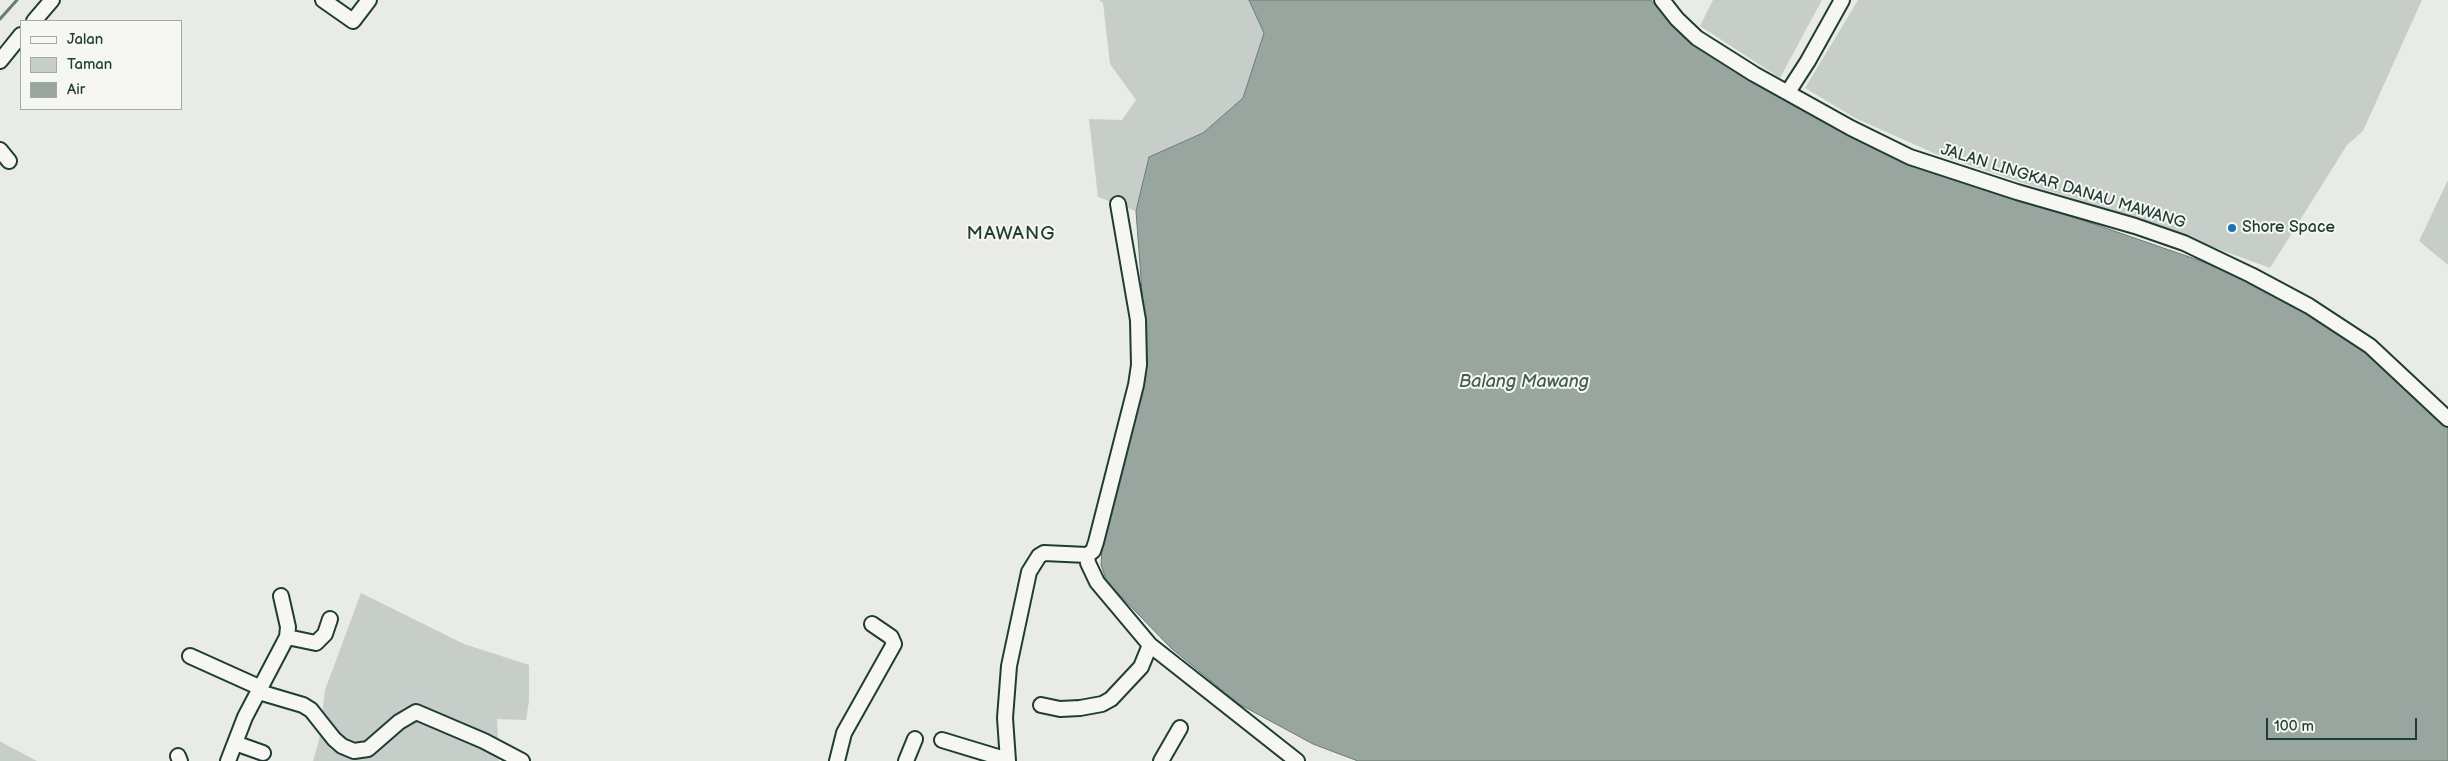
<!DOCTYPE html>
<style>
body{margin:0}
#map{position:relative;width:2448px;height:761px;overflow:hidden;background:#e9ebe7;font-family:"Balsamiq Sans",sans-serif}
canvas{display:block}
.legend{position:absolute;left:20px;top:20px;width:162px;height:90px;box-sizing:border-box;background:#f6f6f2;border:1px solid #a0aca6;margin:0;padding:6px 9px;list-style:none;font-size:15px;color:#1f3d34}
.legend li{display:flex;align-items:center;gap:10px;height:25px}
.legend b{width:25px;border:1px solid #a0aca6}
.scale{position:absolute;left:2266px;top:718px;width:151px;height:22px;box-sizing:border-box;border:2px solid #1f3d34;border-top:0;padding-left:6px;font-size:15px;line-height:18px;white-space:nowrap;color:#1f3d34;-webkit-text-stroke:4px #f6f6f2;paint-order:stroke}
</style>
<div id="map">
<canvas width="2448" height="761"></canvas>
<ul class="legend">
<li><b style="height:6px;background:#f6f6f2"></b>Jalan</li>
<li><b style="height:14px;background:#c7cec9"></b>Taman</li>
<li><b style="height:14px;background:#99a6a0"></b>Air</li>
</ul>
<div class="scale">100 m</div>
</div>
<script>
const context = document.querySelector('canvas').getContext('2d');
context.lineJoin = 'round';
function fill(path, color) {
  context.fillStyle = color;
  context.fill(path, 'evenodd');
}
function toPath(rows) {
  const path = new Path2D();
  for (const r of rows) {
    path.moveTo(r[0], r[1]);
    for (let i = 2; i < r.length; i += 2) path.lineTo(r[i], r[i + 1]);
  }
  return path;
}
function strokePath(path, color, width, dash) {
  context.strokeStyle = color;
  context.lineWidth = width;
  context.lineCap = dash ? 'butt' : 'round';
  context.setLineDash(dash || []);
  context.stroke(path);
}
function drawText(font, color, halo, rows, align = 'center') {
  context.font = font + ' "Balsamiq Sans",sans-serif';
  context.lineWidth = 4;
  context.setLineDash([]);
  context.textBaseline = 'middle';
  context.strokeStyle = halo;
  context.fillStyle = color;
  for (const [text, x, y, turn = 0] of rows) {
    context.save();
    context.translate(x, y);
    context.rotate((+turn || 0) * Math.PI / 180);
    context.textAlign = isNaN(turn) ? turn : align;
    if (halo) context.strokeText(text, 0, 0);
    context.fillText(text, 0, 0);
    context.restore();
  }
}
const green = toPath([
 [1099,0,1249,0,1264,33,1243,98,1203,133,1149,157,1136,211,1098,197,1089,119,1122,120,1136,100,1110,64,1103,3],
 [1713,0,1822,0,1780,78,1700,26],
 [1858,0,2422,0,2363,131,2347,145,2270,268,2112,210,2023,183,1936,154,1855,118,1805,88],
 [2448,180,2448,265,2419,241],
 [361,593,464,644,529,665,529,701,526,720,497,719,499,761,313,761,319,740,325,690],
 [0,741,1,742,37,761,0,761]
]);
const water = toPath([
 [1249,0,1651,0,1674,28,1693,42,1871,147,2198,260,2243,278,2317,318,2381,362,2448,428,2448,761,1358,761,1313,744,1239,704,1171,648,1107,582,1101,565,1102,548,1142,390,1147,359,1136,211,1149,157,1203,133,1243,98,1264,33,1249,0]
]);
const stream = toPath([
 [0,19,17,0]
]);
const minor = toPath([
 [323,0,353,21,369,0],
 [1662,0,1677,19,1697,38,1754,74,1851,128,1910,157,2017,192,2135,226,2184,243,2251,275,2309,306,2370,346,2448,419],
 [34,21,52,0],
 [0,61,21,35],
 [1788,92,1808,61,1842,0],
 [0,150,9,161],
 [1118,204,1138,320,1139,365,1136,385,1096,542,1093,551,1087,555,1088,563,1097,582,1150,645,1297,761],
 [287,637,316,643,325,634,330,619],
 [190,656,261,688],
 [259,692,303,705,311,710,334,739,342,746,354,751,368,749,399,722,416,712,484,741,522,761],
 [1041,705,1060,709,1080,708,1102,704,1111,699,1141,667,1150,645],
 [942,740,1008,760],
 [235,743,263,753],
 [178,756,180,761],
 [228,761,245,717,287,637,288,627,281,596],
 [837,761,844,733,894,644,891,637,872,624],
 [906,761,915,739],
 [1008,761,1005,718,1009,666,1029,572,1039,556,1044,553,1087,555],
 [1161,761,1180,728]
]);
const markers = [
 [2232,228,5,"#1f6fb2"]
];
const streetNames = [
 ["JALAN LINGKAR DANAU MAWANG",2063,187,17]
];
const poiNames = [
 ["Shore Space",2242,228]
];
const waterNames = [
 ["Balang Mawang",1524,382]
];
const quarterNames = [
 ["MAWANG",1011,234]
];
fill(green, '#c7cec9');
fill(water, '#99a6a0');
strokePath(water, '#687c75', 1);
strokePath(stream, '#687c75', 3);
strokePath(minor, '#1f3d34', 18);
strokePath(minor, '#f6f6f2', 14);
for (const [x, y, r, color] of markers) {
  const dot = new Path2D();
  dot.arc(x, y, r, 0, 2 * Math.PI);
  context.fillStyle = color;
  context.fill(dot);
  strokePath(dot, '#f6f6f2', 2);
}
drawText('16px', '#1f3d34', '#f6f6f2', streetNames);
drawText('16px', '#1f3d34', '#f6f6f2', poiNames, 'left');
drawText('italic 18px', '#445c54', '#f6f6f2', waterNames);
context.letterSpacing = '1px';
drawText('19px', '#1f3d34', '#f6f6f2', quarterNames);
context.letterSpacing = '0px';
</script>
